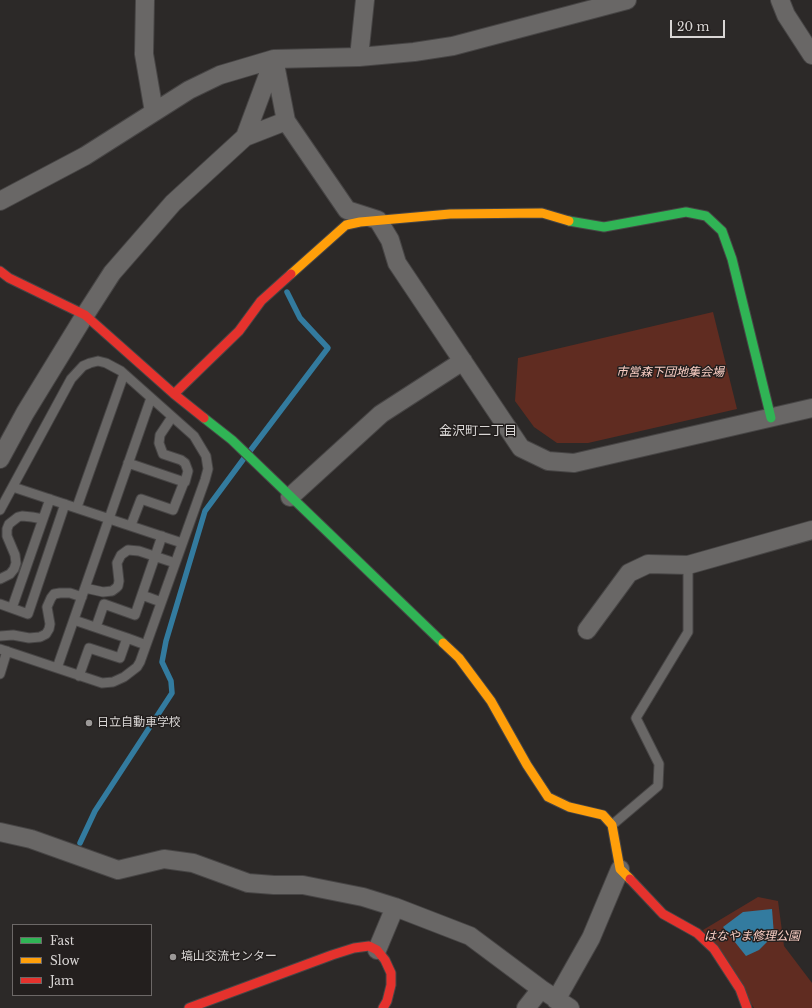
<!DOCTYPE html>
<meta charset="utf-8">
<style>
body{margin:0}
#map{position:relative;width:812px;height:1008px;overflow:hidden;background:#2c2928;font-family:"Libre Baskerville",serif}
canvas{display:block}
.legend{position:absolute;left:12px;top:924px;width:140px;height:72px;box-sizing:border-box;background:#231f1e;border:1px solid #6c6867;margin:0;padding:5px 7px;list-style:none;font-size:12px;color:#d9d6d5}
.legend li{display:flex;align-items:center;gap:8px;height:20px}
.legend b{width:20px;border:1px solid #6c6867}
.scale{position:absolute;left:670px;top:20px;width:55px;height:18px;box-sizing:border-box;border:2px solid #d9d6d5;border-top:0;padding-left:5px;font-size:12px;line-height:14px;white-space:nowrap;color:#d9d6d5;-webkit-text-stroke:3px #231f1e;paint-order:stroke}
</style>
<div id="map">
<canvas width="812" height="1008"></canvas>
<ul class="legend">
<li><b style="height:5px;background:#30b455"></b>Fast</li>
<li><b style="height:5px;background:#ff9f0a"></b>Slow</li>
<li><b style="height:5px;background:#e5322d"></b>Jam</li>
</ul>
<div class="scale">20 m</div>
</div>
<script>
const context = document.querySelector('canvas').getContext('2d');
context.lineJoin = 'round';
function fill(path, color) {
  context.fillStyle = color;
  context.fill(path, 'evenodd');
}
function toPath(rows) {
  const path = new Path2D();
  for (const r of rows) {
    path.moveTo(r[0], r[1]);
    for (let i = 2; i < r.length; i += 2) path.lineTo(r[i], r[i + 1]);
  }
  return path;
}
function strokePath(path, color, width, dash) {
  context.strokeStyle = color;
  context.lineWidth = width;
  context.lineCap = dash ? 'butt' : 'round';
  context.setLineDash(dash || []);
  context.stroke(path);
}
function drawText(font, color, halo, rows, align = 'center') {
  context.font = font + ' "Libre Baskerville","Noto Sans JP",serif';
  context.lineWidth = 3;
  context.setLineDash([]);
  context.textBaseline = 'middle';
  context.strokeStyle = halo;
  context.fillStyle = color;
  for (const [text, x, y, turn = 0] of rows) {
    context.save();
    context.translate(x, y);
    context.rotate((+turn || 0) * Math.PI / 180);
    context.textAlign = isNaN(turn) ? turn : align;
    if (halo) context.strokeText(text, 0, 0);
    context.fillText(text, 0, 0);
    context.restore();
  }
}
const green = toPath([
 [713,312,737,409,588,443,557,443,534,427,515,401,518,358],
 [758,897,778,901,784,946,812,983,812,1008,754,1008,703,930]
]);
const water = toPath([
 [772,909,774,935,759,950,746,956,723,927,743,912]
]);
const stream = toPath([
 [250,451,328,348,300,318,287,292],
 [80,843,95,811,172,693,171,681,162,662,166,641,205,511,245,457]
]);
const lane = toPath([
 [172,417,160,435,159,443,163,454,181,460,185,463,188,471,185,482],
 [128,463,184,482,173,510,141,499,131,525],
 [13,487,182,543],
 [77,507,124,374],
 [0,510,71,379,83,366,90,363,98,361,106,363,121,371,194,436,206,456,208,469,205,480,140,662,137,667,124,677,113,682,102,683,0,649],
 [0,579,10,574,14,569,16,563,15,555,7,536,7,529,9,524,18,517,22,516,32,517,43,519],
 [85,588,103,592,112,591,116,588,118,586,119,581,117,563,121,555,128,550,139,551,175,563],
 [142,595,161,602],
 [0,604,28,614,65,504],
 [12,608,50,499],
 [74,620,127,638,120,658,89,648,79,676],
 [96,627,104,604,135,615,162,536],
 [0,636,13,635,29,638,40,637,46,634,49,629,50,624,47,607,51,598,54,594,60,593,70,593,82,597],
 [127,638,146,645],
 [57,668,151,398],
 [0,674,7,651],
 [612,825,658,786,659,764,636,718,688,632,688,565]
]);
const street = toPath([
 [145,0,144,54,154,112],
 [780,0,786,15,812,55],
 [359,57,365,0],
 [274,59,286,121,347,210,378,220,390,240,397,263,521,448,548,461,574,463,812,408],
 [245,137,274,59],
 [0,201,85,156,189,90,220,75,274,59,359,57,414,52,453,46,627,0],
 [0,459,25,413,85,315,112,273,173,203,245,137,286,121],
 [290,497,381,414,463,361],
 [587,630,629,573,648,564,688,565,812,530],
 [0,832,31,839,118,870,164,859,193,863,248,883,274,885,303,885,363,897,395,907,470,936,541,989,570,1008],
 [377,950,395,907],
 [556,1000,591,938,620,869],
 [526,1008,541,989]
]);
const fast = toPath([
 [569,221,604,227,686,212,706,216,722,231,732,259,771,418],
 [204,418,232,440,443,643]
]);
const slow = toPath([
 [291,274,346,225,360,222,450,214,542,213,569,221],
 [443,643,459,658,491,701,527,765,548,797,569,807,603,815,612,825,620,869,630,879]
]);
const jam = toPath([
 [0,271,9,278,85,315,174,394,204,418],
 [174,394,239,331,261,301,291,274],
 [630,879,663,914,697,933,714,949,740,989,747,1008],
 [189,1008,332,955,354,948,369,946,377,950,385,960,391,973,391,985,387,1001,383,1008]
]);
const markers = [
 [89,723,4,"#9c9998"],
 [173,957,4,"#9c9998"]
];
const parkNames = [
 ["市営森下団地集会場",670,373],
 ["はなやま修理公園",752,937]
];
const poiNames = [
 ["日立自動車学校",97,723],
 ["塙山交流センター",181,957]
];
const neighbourhoodNames = [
 ["金沢町二丁目",478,431]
];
fill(green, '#602c21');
fill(water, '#337b9f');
strokePath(stream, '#337b9f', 5.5);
strokePath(lane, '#474545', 11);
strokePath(street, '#474545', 20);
strokePath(fast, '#474545', 11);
strokePath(slow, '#474545', 11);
strokePath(jam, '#474545', 11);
strokePath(lane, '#696766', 9);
strokePath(street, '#696766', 18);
strokePath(fast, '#30b455', 9);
strokePath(slow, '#ff9f0a', 9);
strokePath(jam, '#e5322d', 9);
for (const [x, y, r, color] of markers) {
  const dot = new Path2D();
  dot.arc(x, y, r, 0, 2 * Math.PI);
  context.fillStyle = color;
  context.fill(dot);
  strokePath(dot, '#231f1e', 1.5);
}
drawText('italic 12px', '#f8cdc3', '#231f1e', parkNames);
drawText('12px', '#d9d6d5', '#231f1e', poiNames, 'left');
drawText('13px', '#d9d6d5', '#231f1e', neighbourhoodNames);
</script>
